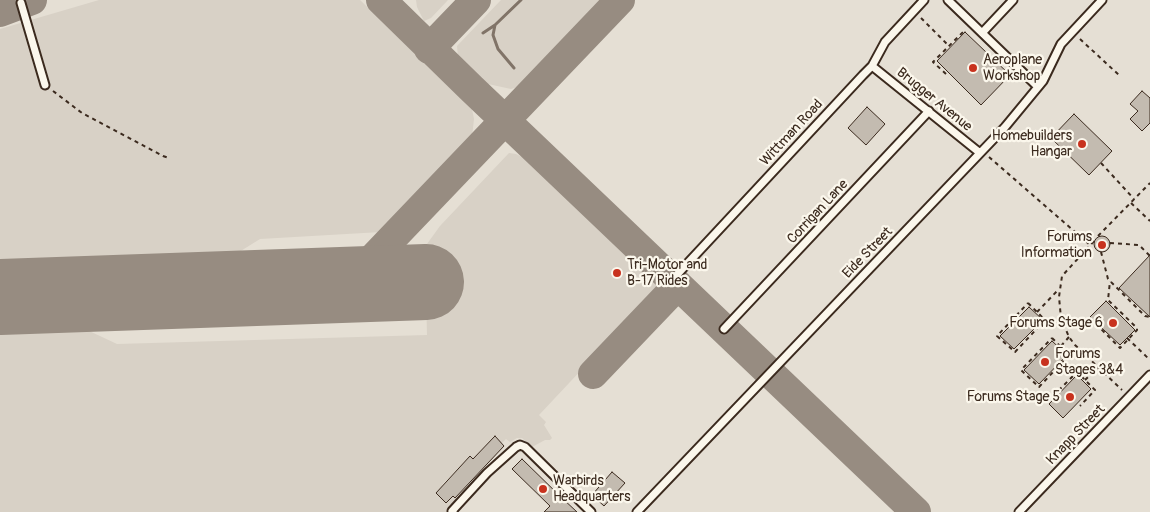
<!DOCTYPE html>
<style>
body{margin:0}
canvas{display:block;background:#f3efe4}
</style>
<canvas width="1150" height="512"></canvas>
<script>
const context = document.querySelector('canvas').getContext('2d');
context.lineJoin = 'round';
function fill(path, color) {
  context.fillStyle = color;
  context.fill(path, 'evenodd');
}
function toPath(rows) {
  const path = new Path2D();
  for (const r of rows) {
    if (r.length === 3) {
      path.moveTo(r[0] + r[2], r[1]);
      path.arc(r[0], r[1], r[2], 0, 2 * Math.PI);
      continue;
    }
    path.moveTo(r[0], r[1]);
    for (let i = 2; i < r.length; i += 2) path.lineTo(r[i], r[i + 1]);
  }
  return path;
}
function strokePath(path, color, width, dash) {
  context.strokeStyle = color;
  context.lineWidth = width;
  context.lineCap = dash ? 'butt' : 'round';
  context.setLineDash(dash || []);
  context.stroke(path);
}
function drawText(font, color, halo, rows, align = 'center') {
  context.font = font + ' Pangolin,sans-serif';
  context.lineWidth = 4.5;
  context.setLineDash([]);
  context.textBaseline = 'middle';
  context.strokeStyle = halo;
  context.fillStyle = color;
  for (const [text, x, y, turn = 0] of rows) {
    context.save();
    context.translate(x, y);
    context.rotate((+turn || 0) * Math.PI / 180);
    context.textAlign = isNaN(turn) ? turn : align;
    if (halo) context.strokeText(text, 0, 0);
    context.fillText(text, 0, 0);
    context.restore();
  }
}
const built = toPath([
 [0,0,1150,0,1150,512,0,512]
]);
const green = toPath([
 [99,0,360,0,472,109,474,119,472,137,469,145,405,213,389,228,381,232,260,239,223,262,0,271,0,29],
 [416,0,448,0,431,18,424,21,417,7],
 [501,0,608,0,532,80,527,84,511,89,488,84,458,57,457,46],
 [509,153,516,154,524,158,552,180,662,284,539,415,546,422,544,425,552,438,550,440,545,440,532,447,522,438,517,438,510,442,506,439,502,443,495,437,473,459,470,456,442,485,456,499,453,505,447,512,0,512,0,324,70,322,117,344,427,335,425,250,427,244,440,226]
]);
const stream = toPath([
 [483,33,495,25],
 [514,68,498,49,493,35,495,25,521,0]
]);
const taxiway = toPath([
 [381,0,471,88,916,512],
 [0,12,32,0],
 [429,49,476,0],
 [327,285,343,282,356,276,620,0],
 [593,374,678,285]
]);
const runway = toPath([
 [0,297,426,282]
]);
const building = toPath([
 [965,32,1010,75,981,105,937,61,965,32],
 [1142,91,1150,98,1150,123,1142,131,1130,119,1138,111,1130,104,1142,91],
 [867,107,885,124,866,145,848,128,867,107],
 [1074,114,1112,151,1089,175,1051,138,1074,114],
 [1102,244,8],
 [1150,255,1150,317,1119,288,1150,255],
 [1106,301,1135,330,1120,345,1090,317,1106,301],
 [1029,307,1043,320,1014,349,1000,336,1029,307],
 [1052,341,1067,355,1039,384,1024,370,1052,341],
 [1077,375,1091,389,1063,418,1049,404,1077,375],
 [495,436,504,446,455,498,453,496,446,503,436,493,470,456,473,459,495,436],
 [522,459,562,498,577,512,544,512,550,506,512,469,522,459],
 [612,472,625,483,604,506,592,495,612,472]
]);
const path = toPath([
 [921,18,949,46],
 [1080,39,1120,76],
 [946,74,933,62,965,30],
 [53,91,82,113,163,156,169,158],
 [989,157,1089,244],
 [1101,163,1134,199],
 [1131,203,1150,221],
 [1098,236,1150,183],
 [1094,241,1062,276,1059,297,1061,318,1069,337,1075,345,1122,390],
 [1110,243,1139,245,1150,256],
 [1101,252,1108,279,1145,316,1150,317],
 [1028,303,1045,320,1015,352,997,336,1028,303],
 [1037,312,1059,289],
 [1096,324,1120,348,1137,330,1137,328,1108,300,1110,281],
 [1052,338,1069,355,1039,387,1021,370,1052,338],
 [1127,338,1150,360],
 [1061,346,1069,337],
 [1085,380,1098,367],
 [1053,396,1077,372,1095,390,1080,406]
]);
const lane = toPath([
 [948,0,1038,87],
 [21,3,45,85],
 [982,33,1013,0],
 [872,66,980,153],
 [672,280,863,75,872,66,885,42,924,0],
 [724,329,929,111],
 [453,512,452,511,487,473,516,447,520,445,525,447,591,512],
 [637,512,1005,127,1043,81,1061,44,1102,0],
 [1019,512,1150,375]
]);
const markers = [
 [973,68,5,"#c8321e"],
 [1082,144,5,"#c8321e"],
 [1102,245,5,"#c8321e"],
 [617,273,5,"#c8321e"],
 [1113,323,5,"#c8321e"],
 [1045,362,5,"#c8321e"],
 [1070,397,5,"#c8321e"],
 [543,489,5,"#c8321e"]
];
const poiNames = [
 ["Aeroplane",983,60],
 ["Workshop",983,76],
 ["Homebuilders",1072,136,"right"],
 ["Hangar",1072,152,"right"],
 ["Forums",1092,237,"right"],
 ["Information",1092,253,"right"],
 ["Tri-Motor and",627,265],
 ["B-17 Rides",627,281],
 ["Forums Stage 6",1103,323,"right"],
 ["Forums",1055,354],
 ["Stages 3&4",1055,370],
 ["Forums Stage 5",1060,397,"right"],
 ["Warbirds",553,481],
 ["Headquarters",553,497]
];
const streetNames = [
 ["Brugger Avenue",934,100,39],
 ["Wittman Road",792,133,-47],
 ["Corrigan Lane",818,212,-47],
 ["Eide Street",868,253,-46],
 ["Knapp Street",1076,435,-46]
];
fill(built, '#e5dfd4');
fill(green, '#d8d1c6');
strokePath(stream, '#817468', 3);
strokePath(taxiway, '#978c81', 30);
strokePath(runway, '#978c81', 76);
fill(building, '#c3bbb0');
strokePath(building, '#3b2a1e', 1);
strokePath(lane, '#3b2a1e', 11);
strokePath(path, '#3b2a1e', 2, [4, 4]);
strokePath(lane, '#fbf7ec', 7);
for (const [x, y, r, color] of markers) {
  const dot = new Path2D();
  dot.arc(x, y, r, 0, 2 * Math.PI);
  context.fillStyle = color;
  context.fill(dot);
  strokePath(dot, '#fbf7ec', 2);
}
drawText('14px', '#3b2a1e', '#fbf7ec', poiNames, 'left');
drawText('14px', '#3b2a1e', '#fbf7ec', streetNames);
</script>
